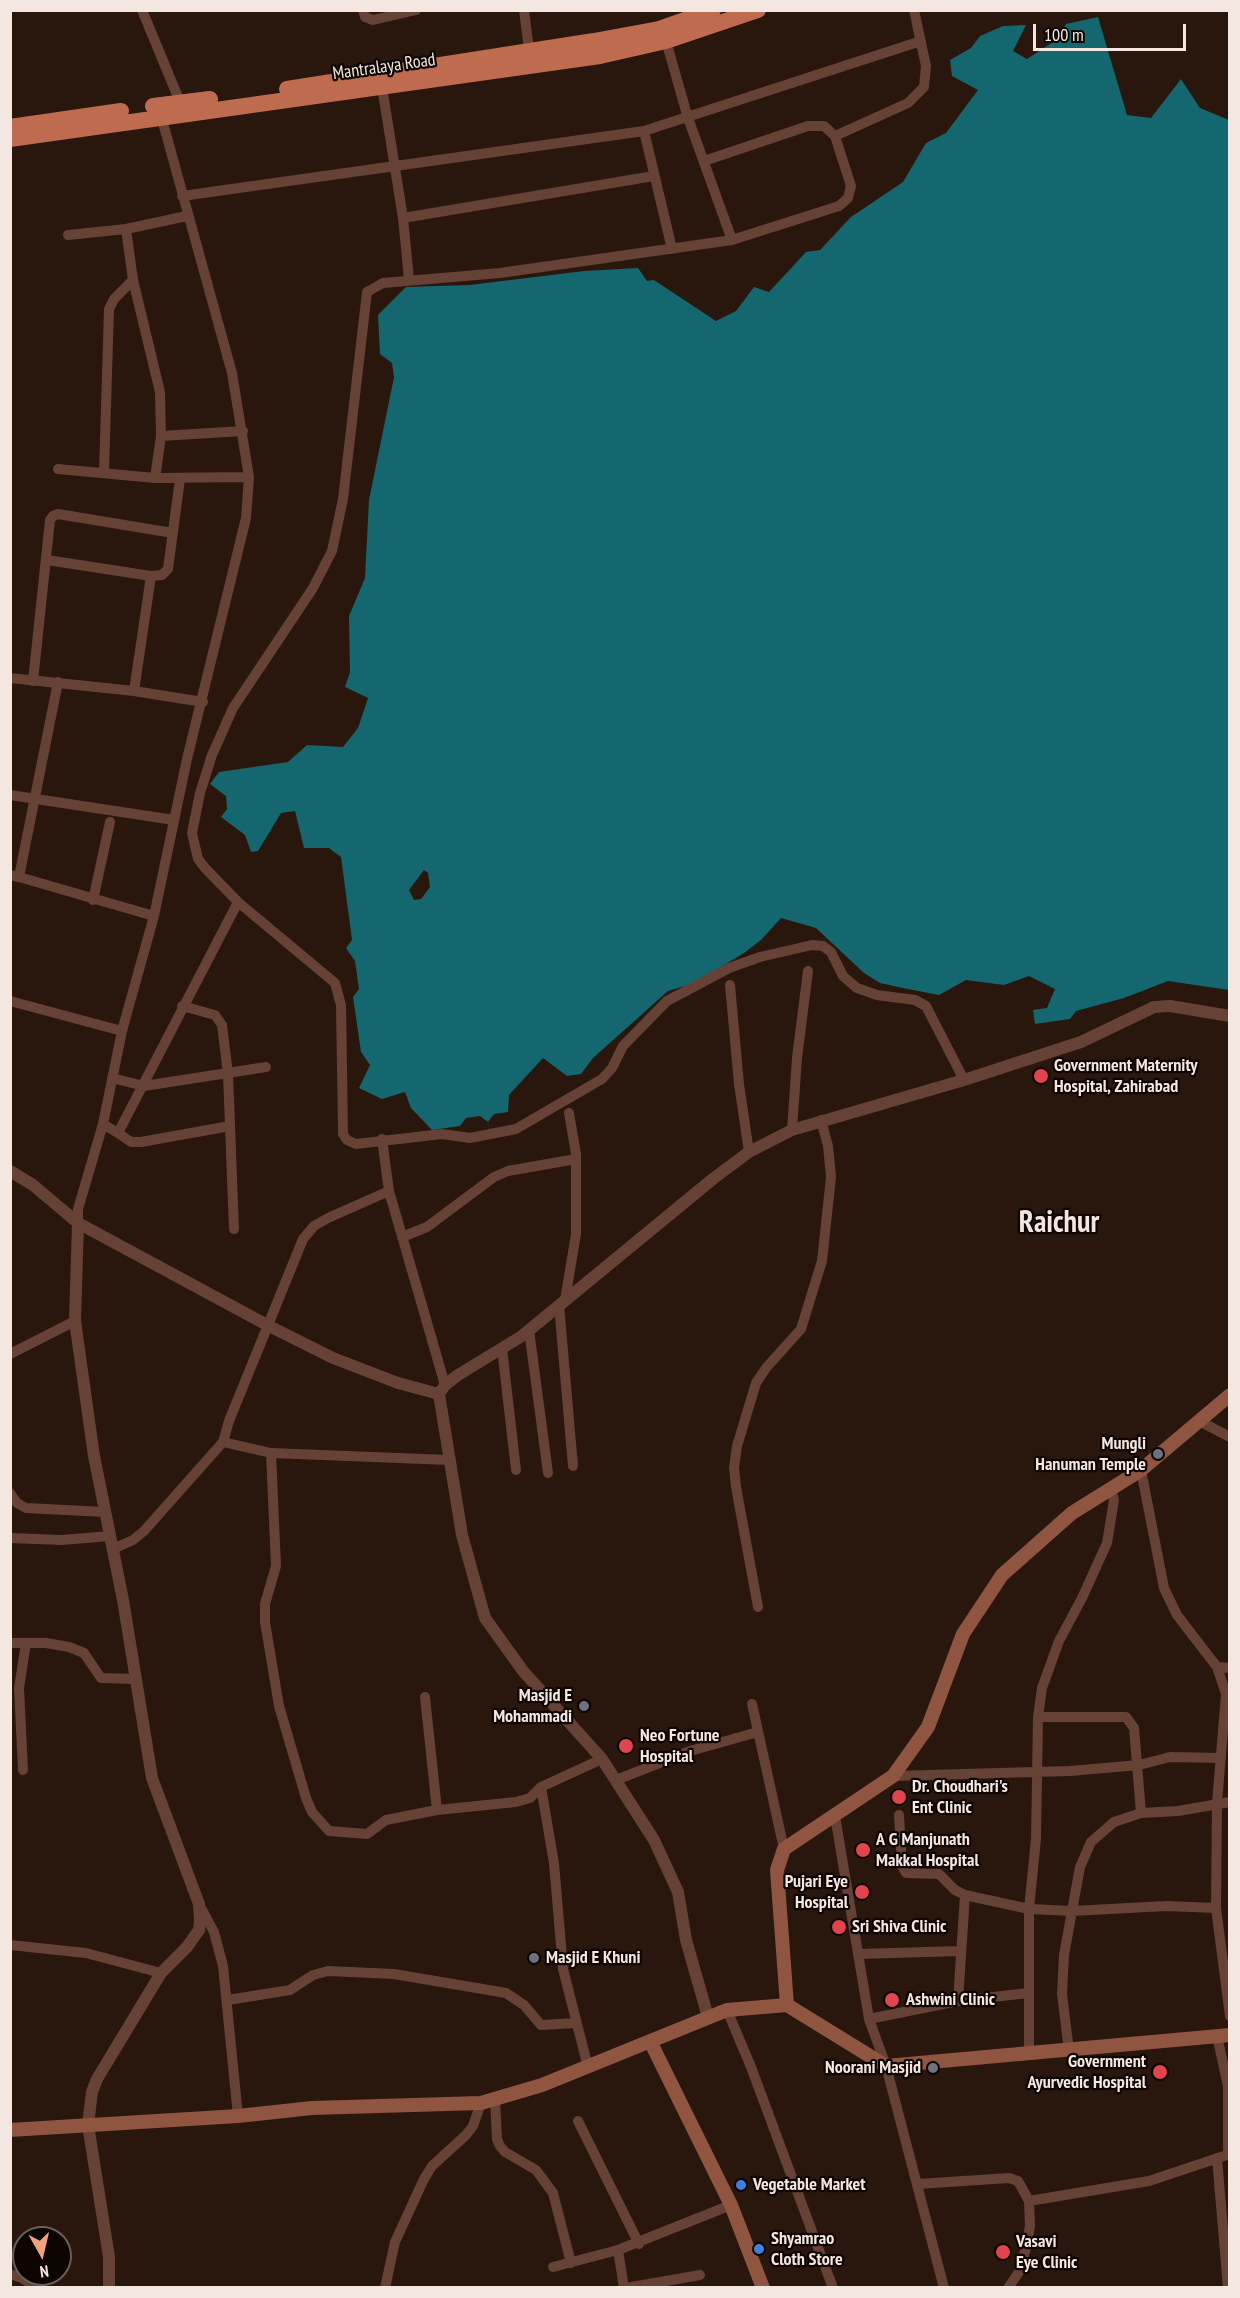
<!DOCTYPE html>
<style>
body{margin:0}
#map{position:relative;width:1240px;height:2298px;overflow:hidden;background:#29160c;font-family:"PT Sans Narrow",sans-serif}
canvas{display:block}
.frame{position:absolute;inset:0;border:12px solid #f4e6e0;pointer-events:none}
.north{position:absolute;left:12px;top:2226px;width:60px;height:60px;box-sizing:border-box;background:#0c0502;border:2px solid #695f5b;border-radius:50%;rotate:172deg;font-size:16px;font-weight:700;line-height:24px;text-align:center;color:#f4e6e0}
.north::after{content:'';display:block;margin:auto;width:21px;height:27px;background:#f3a081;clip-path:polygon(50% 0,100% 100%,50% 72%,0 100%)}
.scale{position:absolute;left:1033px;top:24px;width:153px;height:27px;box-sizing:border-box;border:3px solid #f4e6e0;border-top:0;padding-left:8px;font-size:18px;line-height:21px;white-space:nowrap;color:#f4e6e0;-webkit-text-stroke:4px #0c0502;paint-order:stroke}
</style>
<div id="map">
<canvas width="1240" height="2298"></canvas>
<div class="frame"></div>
<div class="north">N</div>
<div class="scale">100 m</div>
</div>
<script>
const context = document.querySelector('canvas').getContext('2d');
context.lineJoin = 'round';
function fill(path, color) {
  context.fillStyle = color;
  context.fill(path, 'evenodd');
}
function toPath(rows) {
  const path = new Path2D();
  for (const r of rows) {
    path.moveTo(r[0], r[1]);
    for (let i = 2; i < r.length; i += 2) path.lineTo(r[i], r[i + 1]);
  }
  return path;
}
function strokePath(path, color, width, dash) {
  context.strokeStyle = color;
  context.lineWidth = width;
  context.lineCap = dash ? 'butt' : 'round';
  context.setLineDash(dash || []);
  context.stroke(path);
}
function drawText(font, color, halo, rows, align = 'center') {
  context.font = font + ' "PT Sans Narrow",sans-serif';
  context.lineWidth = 4.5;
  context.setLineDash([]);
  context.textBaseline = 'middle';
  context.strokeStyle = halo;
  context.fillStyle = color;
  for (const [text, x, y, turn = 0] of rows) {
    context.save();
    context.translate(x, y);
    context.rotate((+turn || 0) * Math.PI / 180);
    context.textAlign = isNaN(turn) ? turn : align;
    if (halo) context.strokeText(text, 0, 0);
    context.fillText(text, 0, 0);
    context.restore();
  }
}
const water = toPath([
 [1098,17,1127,115,1151,118,1181,79,1200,108,1229,120,1229,990,1168,981,1124,998,1076,1011,1070,1019,1035,1024,1033,1010,1047,1008,1055,989,1029,976,1004,985,966,980,939,995,903,988,880,983,864,973,816,928,781,918,761,940,744,953,692,984,668,991,593,1058,581,1074,567,1076,543,1058,509,1095,508,1112,494,1114,488,1122,480,1116,466,1118,460,1126,432,1130,411,1108,405,1092,382,1099,359,1088,370,1065,361,1052,353,997,359,989,355,961,346,948,352,940,341,857,329,848,304,848,295,811,281,813,258,851,251,852,245,835,221,817,227,809,226,796,210,784,219,772,288,762,307,745,343,747,358,728,368,698,345,687,350,672,349,616,365,578,369,500,394,377,392,363,380,354,378,315,406,287,470,285,584,271,638,268,647,281,654,280,716,321,736,311,754,287,769,292,806,252,820,250,851,217,903,182,926,143,946,133,978,90,952,76,950,60,971,48,980,36,1003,26,1026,25,1013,51,1027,59,1056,40,1066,24],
 [424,870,428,873,430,887,421,899,414,900,409,890]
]);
const minor = toPath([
 [142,10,180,102],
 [363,10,365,17,373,20,416,10],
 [524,10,529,50],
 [914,10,926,66,924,87,908,103,835,136,851,186,848,198,839,206,732,240,500,273,383,283,367,292,343,499,332,551,313,588,233,708,212,755,200,793,192,833,198,859,205,868,238,902,335,983,341,1005,343,1134,347,1140,356,1144,442,1134,470,1138,516,1129,602,1079,612,1068,623,1046,667,1001,729,968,760,957,812,945,823,946,831,952,843,976,857,988,877,995,915,1000,926,1006,964,1080],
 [666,41,688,118,732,240],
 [382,87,403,218,409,279],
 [644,131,672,249],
 [704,161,808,126,824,126,835,136],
 [182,196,644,131,921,41],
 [403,218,654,176],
 [126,229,133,280,160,392,161,436,155,478],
 [68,235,126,229,187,216],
 [161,436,243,431],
 [58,469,155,478,249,477],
 [104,472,109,309,114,299,133,280],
 [47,560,151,576,162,575,168,569,180,479],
 [10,678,134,691,203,702],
 [33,681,50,520,53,516,58,514,173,533],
 [134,691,151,576],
 [10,795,174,820],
 [10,875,19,877,58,682],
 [19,877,154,916],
 [93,900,110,822],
 [730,985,739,1084,749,1152],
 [10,1001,122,1031],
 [182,1006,215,1015,222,1025,228,1074,234,1229],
 [112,1078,144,1086,266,1067],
 [103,1124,118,1133,238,902],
 [792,1130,797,1058,808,971],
 [118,1133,131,1142,141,1142,230,1126],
 [382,1139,389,1191,445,1385],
 [78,1223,78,1209,103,1124,122,1031,154,916,187,759,246,518,249,477,232,373,160,112],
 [402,1237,427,1227,494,1177,508,1171,576,1159],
 [565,1300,576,1234,576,1154,569,1113],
 [559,1305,573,1466],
 [529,1330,548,1473],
 [502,1348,516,1470],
 [10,1354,75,1321],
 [1199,1421,1230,1437],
 [223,1442,271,1453,449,1460],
 [271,1453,276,1566,265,1604,265,1622,279,1706,306,1798,312,1812,329,1831,367,1834,386,1820,437,1810,516,1802,530,1798,541,1787,602,1759],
 [1141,1470,1164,1588,1177,1615,1217,1667,1226,1694,1217,1803,1216,1908,1230,2016],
 [10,1493,17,1503,26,1508,105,1512],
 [10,1538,62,1540,110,1536],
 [113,1549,133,1540,144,1531,223,1442,229,1421,303,1239,314,1226,328,1218,389,1191],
 [758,1607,736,1487,734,1468,737,1446,756,1383,766,1368,801,1329,822,1261,831,1177,828,1146,821,1120],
 [10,1643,46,1643,69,1647,84,1653,101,1678,135,1679],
 [1217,1667,1230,1668],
 [425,1697,437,1810],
 [752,1704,784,1849],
 [1038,1717,1126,1717,1134,1728,1141,1813],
 [23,1770,19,1688,26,1643],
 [893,1776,1070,1771,1139,1765,1170,1757,1220,1758],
 [616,1780,690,1751,758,1732],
 [541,1787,554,1863,563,1969,588,2067],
 [899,1815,902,1866,906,1873,939,1874,955,1890,965,1895,1029,1909,1072,1911,1166,1906,1216,1908],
 [835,1816,869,2019,886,2066,944,2288],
 [199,1904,214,1932,223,1966,238,2116],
 [10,1945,86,1953,161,1973],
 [858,1954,961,1951],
 [228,2000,290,1990,313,1975,328,1971,394,1974,506,1993,524,2005,541,2025,576,2023],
 [958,2001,965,1895],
 [727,2010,751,2067,833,2288],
 [869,2019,958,2001,1028,1993],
 [1217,2036,1228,2086,1228,2154],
 [1069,2051,1062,1994,1064,1955,1080,1867,1091,1842,1114,1822,1141,1813,1178,1811,1230,1802],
 [1029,2055,1029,1909,1036,1839,1038,1717,1042,1688,1059,1641,1082,1598,1107,1543,1114,1500,1111,1489],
 [495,2099,497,2139,500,2146,505,2152,536,2170,553,2193,571,2263],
 [578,2121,639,2244],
 [1217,2158,1228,2288],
 [918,2184,1009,2178,1018,2181,1029,2201],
 [618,2250,731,2205],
 [553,2267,618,2250,624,2288],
 [10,2274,22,2278,36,2288],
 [385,2288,395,2242,424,2179,432,2166,466,2135,473,2126,481,2103],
 [626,2288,700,2275],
 [1008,2288,1019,2272,1026,2248,1030,2226,1029,2201,1149,2181,1230,2154]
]);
const tertiary = toPath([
 [10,1171,33,1185,78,1223,269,1326,333,1358,398,1383,439,1394,462,1535,485,1618,523,1671,602,1759,654,1840,678,1892,686,1940,708,2017],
 [78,1223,75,1321,94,1456,123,1600,152,1778,199,1904,200,1921,199,1930,187,1947,161,1973,97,2079,92,2092,88,2125,109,2257,109,2288],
 [439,1394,445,1385,458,1375,522,1336,714,1178,749,1152,792,1130,964,1080,1081,1042,1154,1007,1170,1006,1230,1016]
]);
const secondary = toPath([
 [787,2005,777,1870,784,1849,893,1776,928,1727,963,1634,1002,1575,1072,1513,1141,1470,1230,1395],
 [651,2043,731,2205,763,2288],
 [10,2130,238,2116,312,2108,481,2103,542,2085,727,2010,787,2005,886,2066,1230,2035]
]);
const trunk = toPath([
 [287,89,594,41,659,29,713,10],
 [153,106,210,99],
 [10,127,121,111],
 [10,139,600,56,666,41,758,10]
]);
const markers = [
 [1041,1076,8,"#e0444e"],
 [1158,1454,6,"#6b7280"],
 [584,1706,6,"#6b7280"],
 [626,1746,8,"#e0444e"],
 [899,1797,8,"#e0444e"],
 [863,1850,8,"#e0444e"],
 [862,1892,8,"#e0444e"],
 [839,1927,8,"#e0444e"],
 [534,1958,6,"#6b7280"],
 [892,2000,8,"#e0444e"],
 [933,2068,6,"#6b7280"],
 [1160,2072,8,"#e0444e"],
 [741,2185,6,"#3f7fe0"],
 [759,2249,6,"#3f7fe0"],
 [1003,2252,8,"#e0444e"]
];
const streetNames = [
 ["Mantralaya Road",384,67,-8]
];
const poiNames = [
 ["Government Maternity",1054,1066],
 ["Hospital, Zahirabad",1054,1087],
 ["Mungli",1146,1444,"right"],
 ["Hanuman Temple",1146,1465,"right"],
 ["Masjid E",572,1696,"right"],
 ["Mohammadi",572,1717,"right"],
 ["Neo Fortune",640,1736],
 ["Hospital",640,1757],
 ["Dr. Choudhari's",912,1787],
 ["Ent Clinic",912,1808],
 ["A G Manjunath",876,1840],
 ["Makkal Hospital",876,1861],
 ["Pujari Eye",848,1882,"right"],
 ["Hospital",848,1903,"right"],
 ["Sri Shiva Clinic",852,1927],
 ["Masjid E Khuni",546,1958],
 ["Ashwini Clinic",906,2000],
 ["Government",1146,2062,"right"],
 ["Ayurvedic Hospital",1146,2083,"right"],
 ["Noorani Masjid",921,2068,"right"],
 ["Vegetable Market",753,2185],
 ["Shyamrao",771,2239],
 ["Cloth Store",771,2260],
 ["Vasavi",1016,2242],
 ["Eye Clinic",1016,2263]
];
const townNames = [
 ["Raichur",1059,1223]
];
fill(water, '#14676e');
strokePath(minor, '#664135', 10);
strokePath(tertiary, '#664135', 12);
strokePath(secondary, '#905541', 14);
strokePath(trunk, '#bf6b4f', 16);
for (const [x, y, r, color] of markers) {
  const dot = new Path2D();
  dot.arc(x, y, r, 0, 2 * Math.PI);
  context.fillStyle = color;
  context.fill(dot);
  strokePath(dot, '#0c0502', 2);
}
drawText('18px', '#f4e6e0', '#0c0502', streetNames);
drawText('bold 18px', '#f4e6e0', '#0c0502', poiNames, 'left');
drawText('bold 30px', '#f4e6e0', '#0c0502', townNames);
</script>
